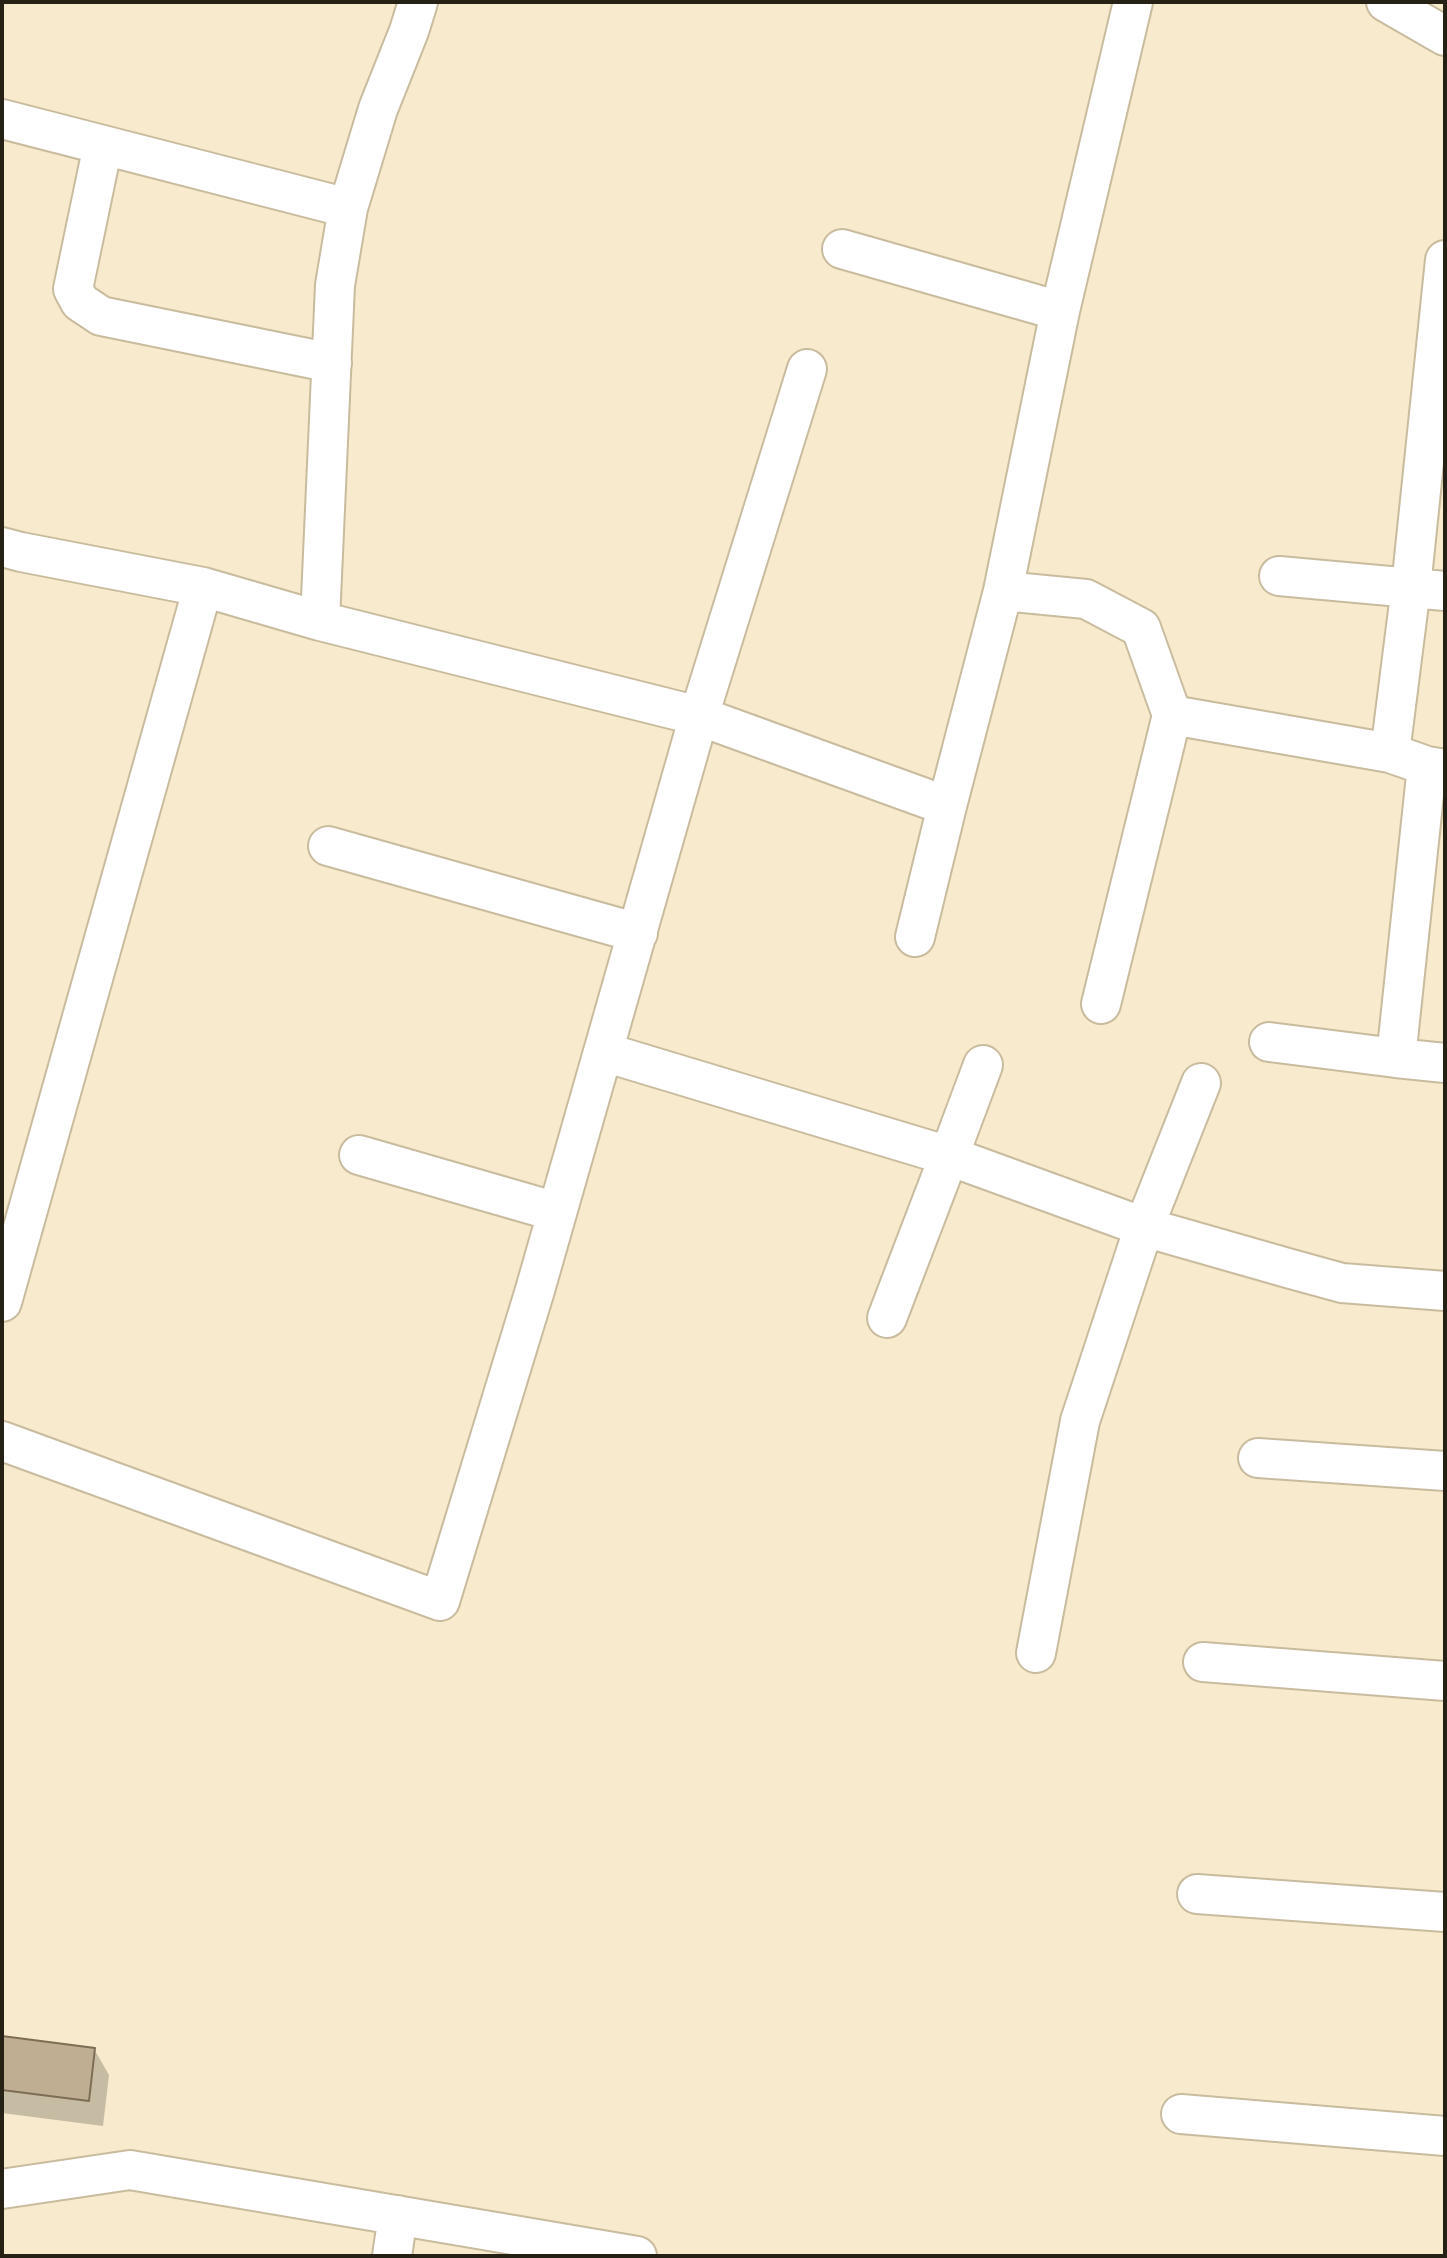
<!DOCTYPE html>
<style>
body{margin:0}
#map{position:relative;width:1447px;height:2258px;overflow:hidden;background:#f8eacc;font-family:"Public Sans",sans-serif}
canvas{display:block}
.frame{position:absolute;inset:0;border:4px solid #262115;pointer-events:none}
</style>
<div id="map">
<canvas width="1447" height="2258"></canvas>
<div class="frame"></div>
</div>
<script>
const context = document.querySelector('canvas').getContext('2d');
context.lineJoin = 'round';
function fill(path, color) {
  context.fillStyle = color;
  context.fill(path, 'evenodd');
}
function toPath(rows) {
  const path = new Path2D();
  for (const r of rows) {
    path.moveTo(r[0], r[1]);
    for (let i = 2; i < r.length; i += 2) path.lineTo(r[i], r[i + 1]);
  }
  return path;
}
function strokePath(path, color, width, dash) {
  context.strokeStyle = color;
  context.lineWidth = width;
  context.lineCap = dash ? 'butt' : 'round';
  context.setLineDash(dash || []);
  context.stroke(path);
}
const shadow = toPath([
 [2,2038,94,2049,109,2075,103,2126,2,2113]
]);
const building = toPath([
 [2,2036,95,2048,89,2101,2,2090,2,2036]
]);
const minor = toPath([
 [1386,2,1445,36],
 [2,119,348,208],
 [103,145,73,289,80,302,101,316,332,363],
 [842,249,1060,311],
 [807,369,699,716,947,806,915,937],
 [2,547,21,552,203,587,320,621,699,716,535,1290,440,1601,2,1441],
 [1279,576,1445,591],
 [1003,591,1086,599,1141,628,1172,715,1390,753,1427,766,1445,769],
 [320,621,335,285,348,208,378,109,409,31,418,2],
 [1390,753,1411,587,1445,260],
 [1427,766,1396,1058,1445,1063],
 [947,806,1003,591,1060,311,1133,2],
 [328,846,638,933],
 [1101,1004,1172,715],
 [1269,1042,1396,1058],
 [604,1052,949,1156,887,1318],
 [983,1065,949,1156,1144,1227,1291,1269,1342,1283,1445,1291],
 [359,1155,557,1212],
 [2,1302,203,587],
 [1258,1458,1445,1471],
 [1036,1653,1080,1421,1144,1227,1201,1083],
 [1203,1662,1445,1681],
 [1197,1894,1445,1912],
 [1181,2114,1445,2136],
 [2,2189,130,2170,637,2256],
 [392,2256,398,2215]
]);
fill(shadow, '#0003');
fill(building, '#c0ae93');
strokePath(building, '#7d6d54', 2);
strokePath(minor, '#c9bc9e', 42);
strokePath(minor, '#fff', 38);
</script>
